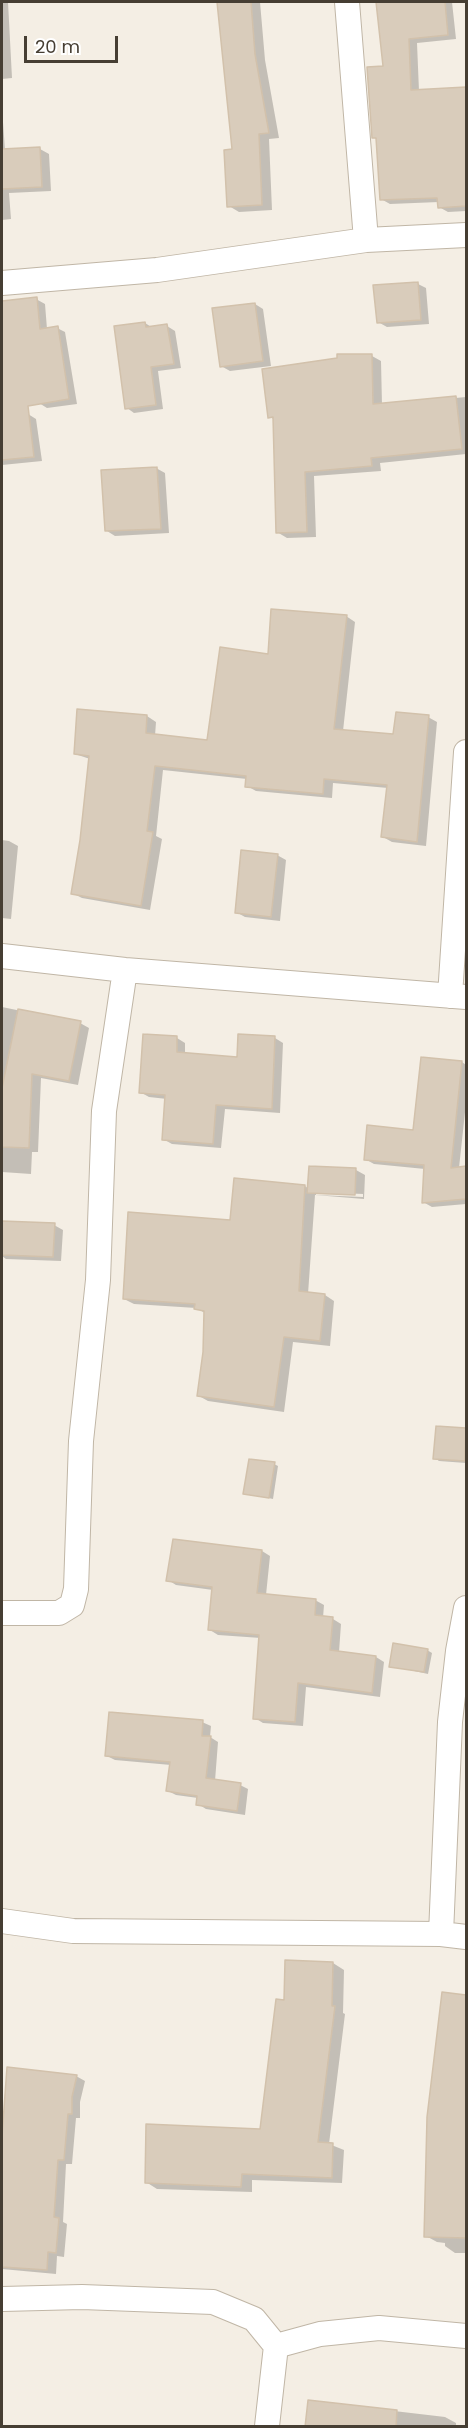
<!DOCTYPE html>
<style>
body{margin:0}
#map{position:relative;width:468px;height:2428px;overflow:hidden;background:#f4eee4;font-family:Poppins,sans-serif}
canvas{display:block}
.frame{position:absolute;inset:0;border:3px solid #463e33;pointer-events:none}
.scale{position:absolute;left:24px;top:36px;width:94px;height:27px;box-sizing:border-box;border:3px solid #463e33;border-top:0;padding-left:8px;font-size:18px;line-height:21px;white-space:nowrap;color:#463e33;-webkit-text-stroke:4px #fff;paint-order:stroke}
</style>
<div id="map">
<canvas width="468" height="2428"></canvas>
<div class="frame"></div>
<div class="scale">20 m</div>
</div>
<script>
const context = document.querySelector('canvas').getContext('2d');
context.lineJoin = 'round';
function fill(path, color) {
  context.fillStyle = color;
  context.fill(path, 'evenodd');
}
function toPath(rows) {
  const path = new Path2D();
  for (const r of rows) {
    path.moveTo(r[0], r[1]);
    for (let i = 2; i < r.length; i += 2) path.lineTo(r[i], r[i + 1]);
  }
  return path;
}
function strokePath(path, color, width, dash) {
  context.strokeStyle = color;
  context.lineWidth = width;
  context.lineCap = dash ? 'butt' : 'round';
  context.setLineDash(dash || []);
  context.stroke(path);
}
const shadow = toPath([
 [2,2,8,2,12,78,2,79],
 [218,2,260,2,265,60,279,138,269,139,272,210,239,212,229,206,234,151],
 [378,2,452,2,456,39,417,43,419,91,466,88,466,211,448,212,439,207,439,202,390,204,381,199,378,140,374,137,385,68],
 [2,108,5,150,40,149,49,154,51,191,9,193,11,219,2,220],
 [418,284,426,288,429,324,387,327,378,322],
 [36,299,45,304,47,329,57,328,65,332,77,404,47,408,39,403,38,385,2,386,2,303],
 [255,304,263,309,271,366,230,371,221,366],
 [145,323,153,328,167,326,175,331,181,368,158,371,163,409,134,413,127,408],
 [372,356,381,361,382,405,466,397,466,454,380,463,381,471,314,476,316,537,287,538,277,532,275,420,270,417],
 [28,414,36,419,42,461,2,465,2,418],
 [156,468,165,473,169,533,115,536,107,531],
 [346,616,355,622,343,731,395,736,428,717,437,722,426,846,392,842,383,837,388,788,333,783,332,798,256,791,247,786,247,779,163,770,156,836,162,839,150,910,82,898,72,893,81,840,90,759,75,754,147,716,156,722,155,736,209,742,270,656],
 [2,840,9,841,18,846,11,919,2,918],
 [277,855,286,860,280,921,245,917,236,912],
 [2,1007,80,1023,89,1028,78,1085,41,1078,38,1152,32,1152,31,1174,2,1172],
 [177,1038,185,1043,185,1054,239,1059,275,1038,283,1043,280,1113,225,1109,221,1148,172,1144,163,1139,167,1099,149,1097,140,1092],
 [462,1062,466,1065,466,1103,459,1168,466,1167,466,1204,432,1207,423,1202,425,1169,374,1164,365,1159,415,1131],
 [310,1168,356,1170,365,1175,364,1199,315,1195,308,1294,325,1295,334,1301,330,1346,293,1342,284,1412,208,1401,199,1396,205,1352,205,1313,196,1308,134,1304,124,1299,231,1221,235,1180,305,1186,309,1189],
 [316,1192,363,1194,363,1197,316,1195],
 [2,1222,54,1225,63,1230,61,1261,6,1259,2,1256],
 [437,1428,466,1430,466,1463,439,1461,435,1458],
 [274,1464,278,1466,273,1499,245,1493],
 [262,1551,270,1556,266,1595,315,1600,324,1605,323,1618,333,1619,341,1624,339,1652,376,1657,384,1662,380,1697,306,1687,303,1726,263,1723,255,1718,261,1638,218,1635,210,1630,213,1590,176,1585,168,1580],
 [427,1650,432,1653,428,1674,391,1666],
 [202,1722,211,1726,210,1737,218,1742,215,1781,240,1785,248,1789,245,1815,206,1809,198,1804,198,1798,176,1795,168,1791,171,1765,115,1760,107,1756],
 [333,1963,344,1970,343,2013,345,2014,329,2144,344,2150,342,2183,252,2180,252,2192,157,2189,146,2182,261,2130,286,2001],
 [444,1993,466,1996,466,2253,455,2253,445,2246,445,2243,437,2242,426,2236],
 [8,2069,76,2076,85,2081,80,2102,80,2118,76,2118,72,2164,66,2164,63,2222,67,2224,64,2257,57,2256,56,2274,2,2269,2,2161],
 [309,2401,445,2417,456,2423,456,2426,306,2426]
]);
const building = toPath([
 [217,2,251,2,255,54,269,133,259,134,262,205,227,207,224,150,232,149,217,2],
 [376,2,445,2,448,35,409,39,411,90,466,87,466,206,438,208,437,198,380,200,376,138,372,138,367,67,383,66,376,2],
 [40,147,42,187,2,189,2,149,40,147],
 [418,282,421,320,377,323,373,285,418,282],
 [37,297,40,329,58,326,69,399,28,406,34,457,2,460,2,301,37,297],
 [255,303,263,361,220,367,212,308,255,303],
 [145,322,146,327,167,324,174,364,151,367,156,405,125,409,114,326,145,322],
 [337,354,372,354,373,404,456,396,462,449,371,458,372,466,305,472,307,532,276,533,273,417,268,418,262,369,337,358,337,354],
 [157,467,161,529,105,531,101,470,157,467],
 [271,609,347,615,334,729,393,734,396,712,429,715,417,842,381,837,387,785,324,779,323,794,245,787,246,776,155,766,147,831,153,832,141,906,71,894,80,840,89,756,74,754,77,709,147,715,146,733,207,740,220,647,268,654,271,609],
 [241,850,278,854,271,917,235,913,241,850],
 [18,1009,81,1021,69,1081,32,1074,29,1148,2,1147,2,1088,18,1009],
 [143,1034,177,1036,177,1052,237,1057,238,1034,275,1036,272,1109,216,1105,213,1144,162,1140,165,1095,139,1093,143,1034],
 [421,1057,462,1061,451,1168,466,1166,466,1199,422,1203,424,1165,364,1160,367,1125,413,1130,421,1057],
 [309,1166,356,1168,355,1195,307,1193,309,1166],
 [234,1178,305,1185,299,1291,325,1294,320,1341,284,1337,274,1407,197,1396,203,1352,204,1311,194,1309,195,1304,123,1299,128,1212,230,1220,234,1178],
 [2,1221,55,1223,53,1257,2,1255,2,1221],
 [436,1426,466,1428,465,1461,433,1459,436,1426],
 [249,1459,275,1462,269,1498,243,1494,249,1459],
 [173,1539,262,1550,257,1593,316,1599,315,1615,333,1617,330,1650,376,1656,372,1693,298,1683,295,1722,253,1719,259,1635,208,1630,212,1587,166,1581,173,1539],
 [393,1643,428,1649,424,1672,389,1667,393,1643],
 [109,1712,203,1720,202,1736,211,1736,206,1778,241,1783,237,1811,196,1805,197,1796,166,1791,170,1762,105,1756,109,1712],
 [285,1960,333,1962,332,2006,335,2006,318,2142,333,2143,332,2178,242,2174,241,2187,145,2183,146,2124,260,2129,276,1999,284,2000,285,1960],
 [442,1992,466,1995,466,2238,424,2237,427,2117,442,1992],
 [7,2067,77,2075,72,2097,72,2114,68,2114,64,2160,58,2160,54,2217,59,2218,56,2253,48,2252,47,2270,2,2267,2,2136,7,2067],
 [308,2400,397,2410,396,2427,305,2427,308,2400]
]);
const minor = toPath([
 [347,2,366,240],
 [2,283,157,270,366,240,466,235],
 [2,956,125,970,466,997],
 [450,996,466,752],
 [2,1613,59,1613,72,1605,76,1589,81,1441,98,1280,104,1111,125,970],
 [2,1921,73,1931,441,1934,466,1937],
 [441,1934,450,1722,458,1651,466,1608],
 [2,2299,82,2297,213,2302,254,2319,276,2346,320,2334,379,2328,466,2336],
 [267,2426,276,2346]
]);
fill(shadow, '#0003');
fill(building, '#d9ccbb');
strokePath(building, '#d2c1ab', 1.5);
strokePath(minor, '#c0b6a6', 26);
strokePath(minor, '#fff', 24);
</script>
